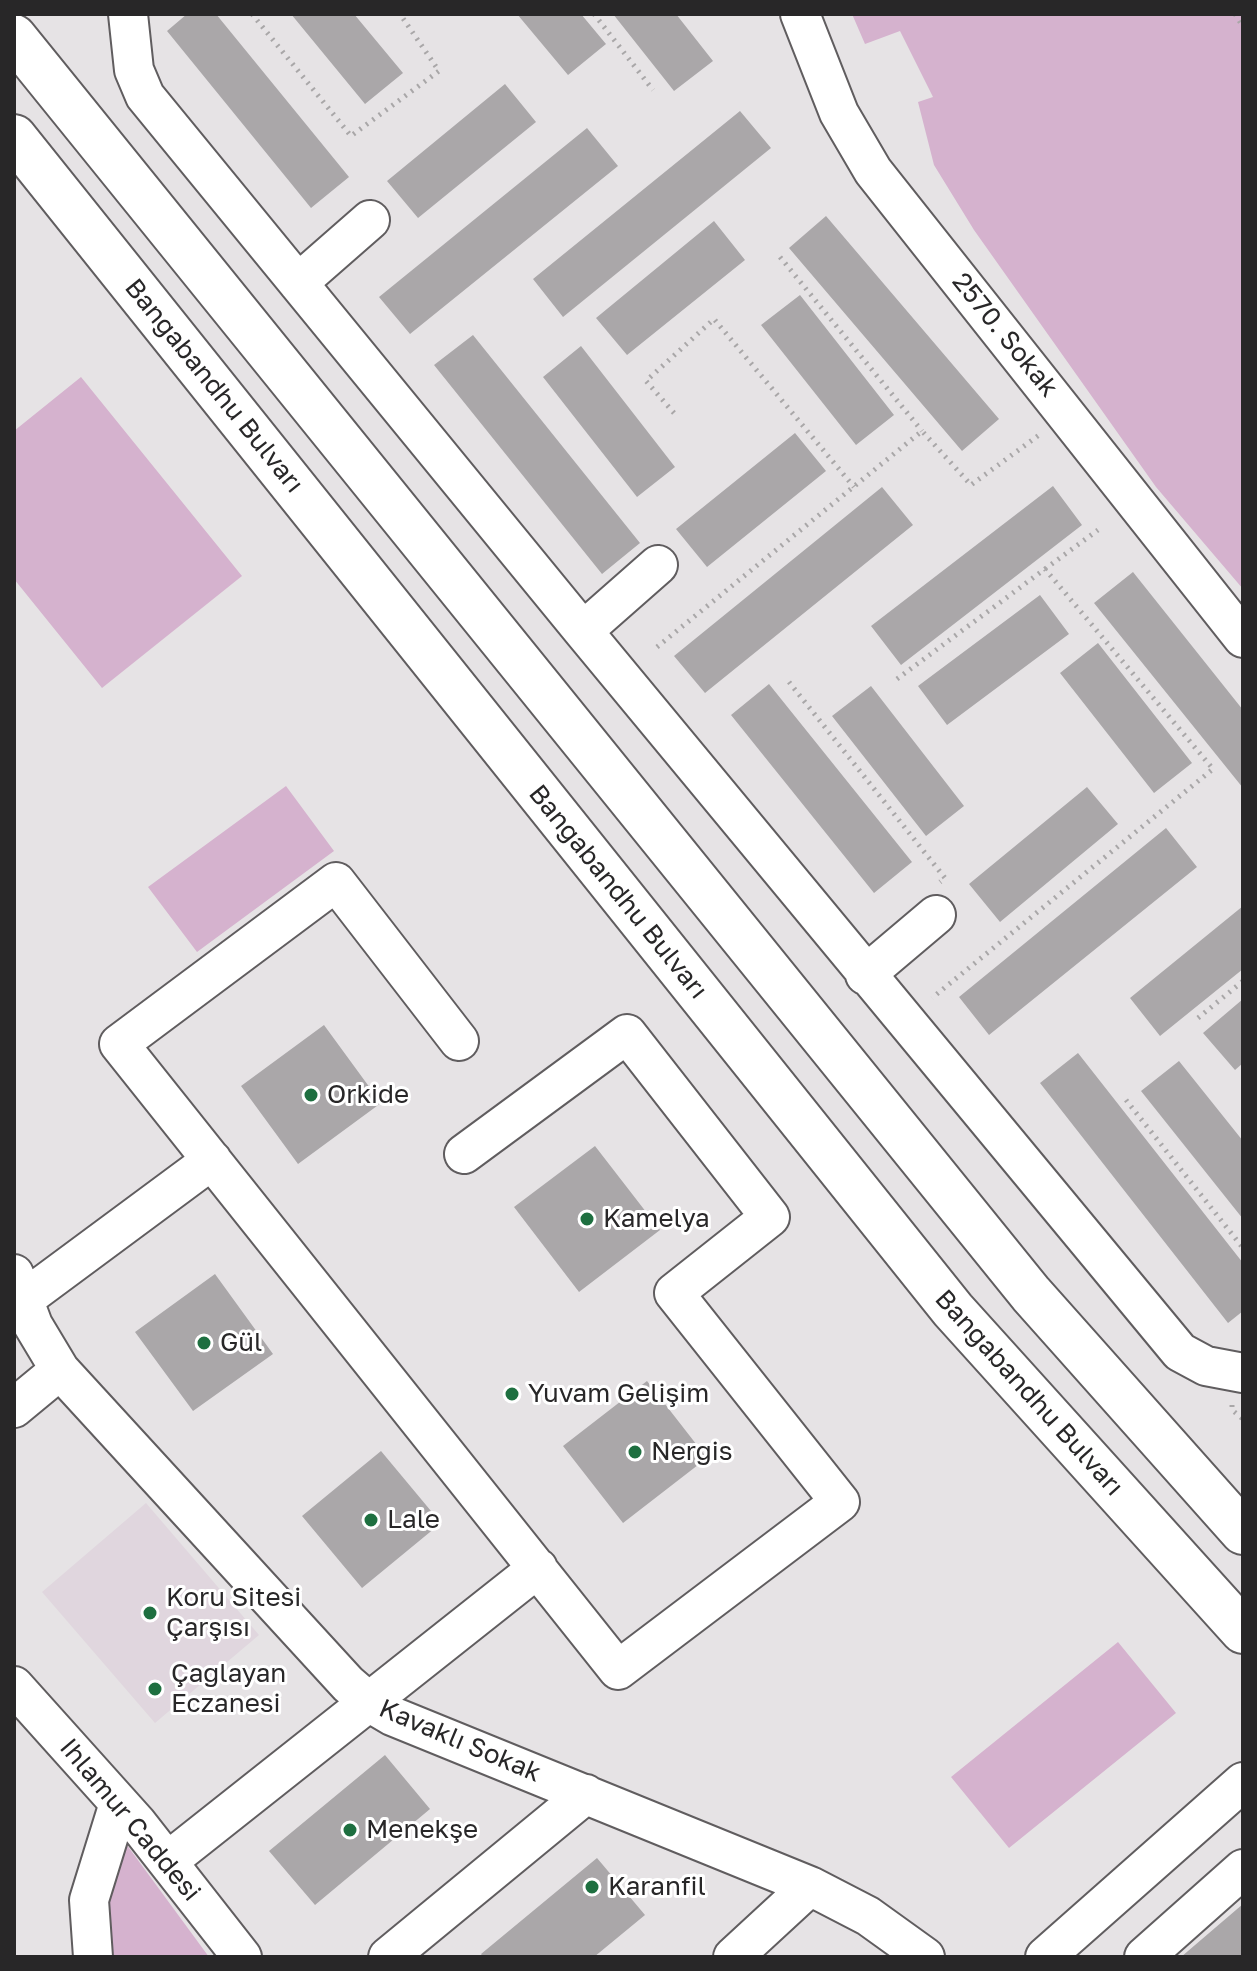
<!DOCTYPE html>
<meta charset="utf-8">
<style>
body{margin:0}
#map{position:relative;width:1257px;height:1971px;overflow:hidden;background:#e6e3e5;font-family:"Golos Text",sans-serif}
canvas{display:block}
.frame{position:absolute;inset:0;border:16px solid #282728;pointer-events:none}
</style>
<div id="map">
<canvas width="1257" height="1971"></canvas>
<div class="frame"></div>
</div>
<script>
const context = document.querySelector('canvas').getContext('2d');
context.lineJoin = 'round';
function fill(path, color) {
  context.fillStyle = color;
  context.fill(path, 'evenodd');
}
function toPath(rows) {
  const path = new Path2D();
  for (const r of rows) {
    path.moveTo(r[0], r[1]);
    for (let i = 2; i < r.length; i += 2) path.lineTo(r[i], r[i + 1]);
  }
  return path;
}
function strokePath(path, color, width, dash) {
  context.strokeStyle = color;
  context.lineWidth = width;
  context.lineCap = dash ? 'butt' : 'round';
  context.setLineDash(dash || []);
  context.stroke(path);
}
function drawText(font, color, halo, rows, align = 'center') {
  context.font = font + ' "Golos Text",sans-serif';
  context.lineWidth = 6;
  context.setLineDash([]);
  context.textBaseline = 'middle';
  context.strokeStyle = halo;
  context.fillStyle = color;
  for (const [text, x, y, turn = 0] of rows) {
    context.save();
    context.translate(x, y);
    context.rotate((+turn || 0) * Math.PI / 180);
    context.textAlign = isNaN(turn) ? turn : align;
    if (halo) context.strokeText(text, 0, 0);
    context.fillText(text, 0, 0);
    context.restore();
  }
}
const built = toPath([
 [146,1503,259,1635,155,1723,42,1592]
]);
const green = toPath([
 [852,14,1243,14,1243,589,1156,487,974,230,934,165,918,102,933,97,900,31,865,44],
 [81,377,242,576,102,688,14,579,14,431],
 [286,786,334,851,197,952,148,887],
 [1118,1642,1176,1713,1009,1848,951,1777],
 [121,1837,209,1957,114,1957,100,1900]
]);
const building = toPath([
 [187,14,216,14,349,177,311,208,167,31],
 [291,14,354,14,403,73,365,104],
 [517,14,581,14,606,44,568,75],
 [613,14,676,14,713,61,674,91],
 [505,84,536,122,418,218,387,181],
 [740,111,771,148,563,317,533,279],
 [587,128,618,166,410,334,379,297],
 [826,216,999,419,962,451,789,248],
 [714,221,745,260,627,355,596,318],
 [800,295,894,415,856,445,761,325],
 [473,335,640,543,602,574,434,365],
 [581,346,675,467,637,497,543,377],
 [795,433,826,471,707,567,676,529],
 [1053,486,1082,525,901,665,871,626],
 [882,487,913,525,705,693,674,656],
 [1133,572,1243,710,1243,788,1094,603],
 [1040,595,1069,634,947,725,918,686],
 [1098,643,1192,763,1154,793,1060,673],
 [769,684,912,862,874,893,731,715],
 [871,686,964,806,926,836,832,716],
 [1087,787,1118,824,1000,922,969,884],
 [1166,828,1197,867,989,1035,959,997],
 [1243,906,1243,969,1160,1036,1130,998],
 [1243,999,1243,1063,1235,1070,1203,1033],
 [324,1025,381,1103,298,1164,241,1086],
 [1078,1053,1243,1263,1243,1311,1228,1323,1040,1083],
 [1179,1061,1243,1141,1243,1219,1141,1091],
 [595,1146,660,1230,579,1292,514,1207],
 [215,1274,273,1354,193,1411,135,1332],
 [647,1381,707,1458,623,1523,563,1446],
 [381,1451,441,1523,362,1588,302,1516],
 [385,1755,430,1809,315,1905,269,1851],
 [597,1858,645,1915,594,1957,483,1957,481,1954],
 [1243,1904,1243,1957,1181,1957]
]);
const path = toPath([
 [252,14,351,136,439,71,400,14],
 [594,14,653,90],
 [1235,14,1243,27],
 [780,257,922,431],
 [674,413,646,381,714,319,854,487],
 [1045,569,1098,530],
 [657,647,922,431,971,485,1039,435],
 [897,679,1045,569,1213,769,932,998],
 [789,682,945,878,940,882],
 [1198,1018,1243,981],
 [1126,1100,1243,1248],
 [1232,1405,1232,1410,1243,1419]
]);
const minor = toPath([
 [128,14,134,70,145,96,583,631,1180,1352,1206,1366,1243,1373],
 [800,14,839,113,873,171,1243,638],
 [298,283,370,220],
 [583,631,658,565],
 [865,975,936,915],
 [459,1041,336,882,119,1044,618,1670,840,1502,674,1293,770,1217,627,1034,464,1154],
 [14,1274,33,1325,60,1370,348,1684,370,1703,392,1716,810,1886,868,1916,925,1957],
 [23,1300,212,1160],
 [14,1408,60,1370],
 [14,1686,137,1823,242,1957],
 [168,1861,538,1568],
 [93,1957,89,1900,119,1803],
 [388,1957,586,1794],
 [733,1957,810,1886],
 [1045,1957,1243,1782],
 [1144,1957,1243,1869]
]);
const primary = toPath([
 [14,37,1031,1294,1243,1532],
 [14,137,953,1310,1243,1631]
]);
const markers = [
 [311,1095,8,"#1e6f40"],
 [587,1219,8,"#1e6f40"],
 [204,1343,8,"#1e6f40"],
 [512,1394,8,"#1e6f40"],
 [635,1452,8,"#1e6f40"],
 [371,1520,8,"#1e6f40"],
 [150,1613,8,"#1e6f40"],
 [155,1689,8,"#1e6f40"],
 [350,1830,8,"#1e6f40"],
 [592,1887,8,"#1e6f40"]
];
const streetNames = [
 ["2570. Sokak",1005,335,51],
 ["Bangabandhu Bulvarı",214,386,51],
 ["Bangabandhu Bulvarı",618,892,51],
 ["Bangabandhu Bulvarı",1029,1393,48],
 ["Kavaklı Sokak",460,1741,23],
 ["Ihlamur Caddesi",130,1820,50]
];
const poiNames = [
 ["Orkide",327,1095],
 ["Kamelya",603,1219],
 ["Gül",220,1343],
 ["Yuvam Gelişim",528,1394],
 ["Nergis",651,1452],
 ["Lale",387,1520],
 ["Koru Sitesi",166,1598],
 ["Çarşısı",166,1628],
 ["Çağlayan",171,1674],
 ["Eczanesi",171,1704],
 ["Menekşe",366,1830],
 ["Karanfil",608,1887]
];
fill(built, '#e0d6de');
fill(green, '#d5b2ce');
fill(building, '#aaa7a9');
strokePath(minor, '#605d5f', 42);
strokePath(primary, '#605d5f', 48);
strokePath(path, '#a9a7a8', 5, [2, 6]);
strokePath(minor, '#fff', 38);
strokePath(primary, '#fff', 44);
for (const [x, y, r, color] of markers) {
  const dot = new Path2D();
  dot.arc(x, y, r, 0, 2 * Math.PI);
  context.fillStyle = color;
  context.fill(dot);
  strokePath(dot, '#fff', 3);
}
drawText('26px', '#282728', '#fff', streetNames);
drawText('26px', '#282728', '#fff', poiNames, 'left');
</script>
